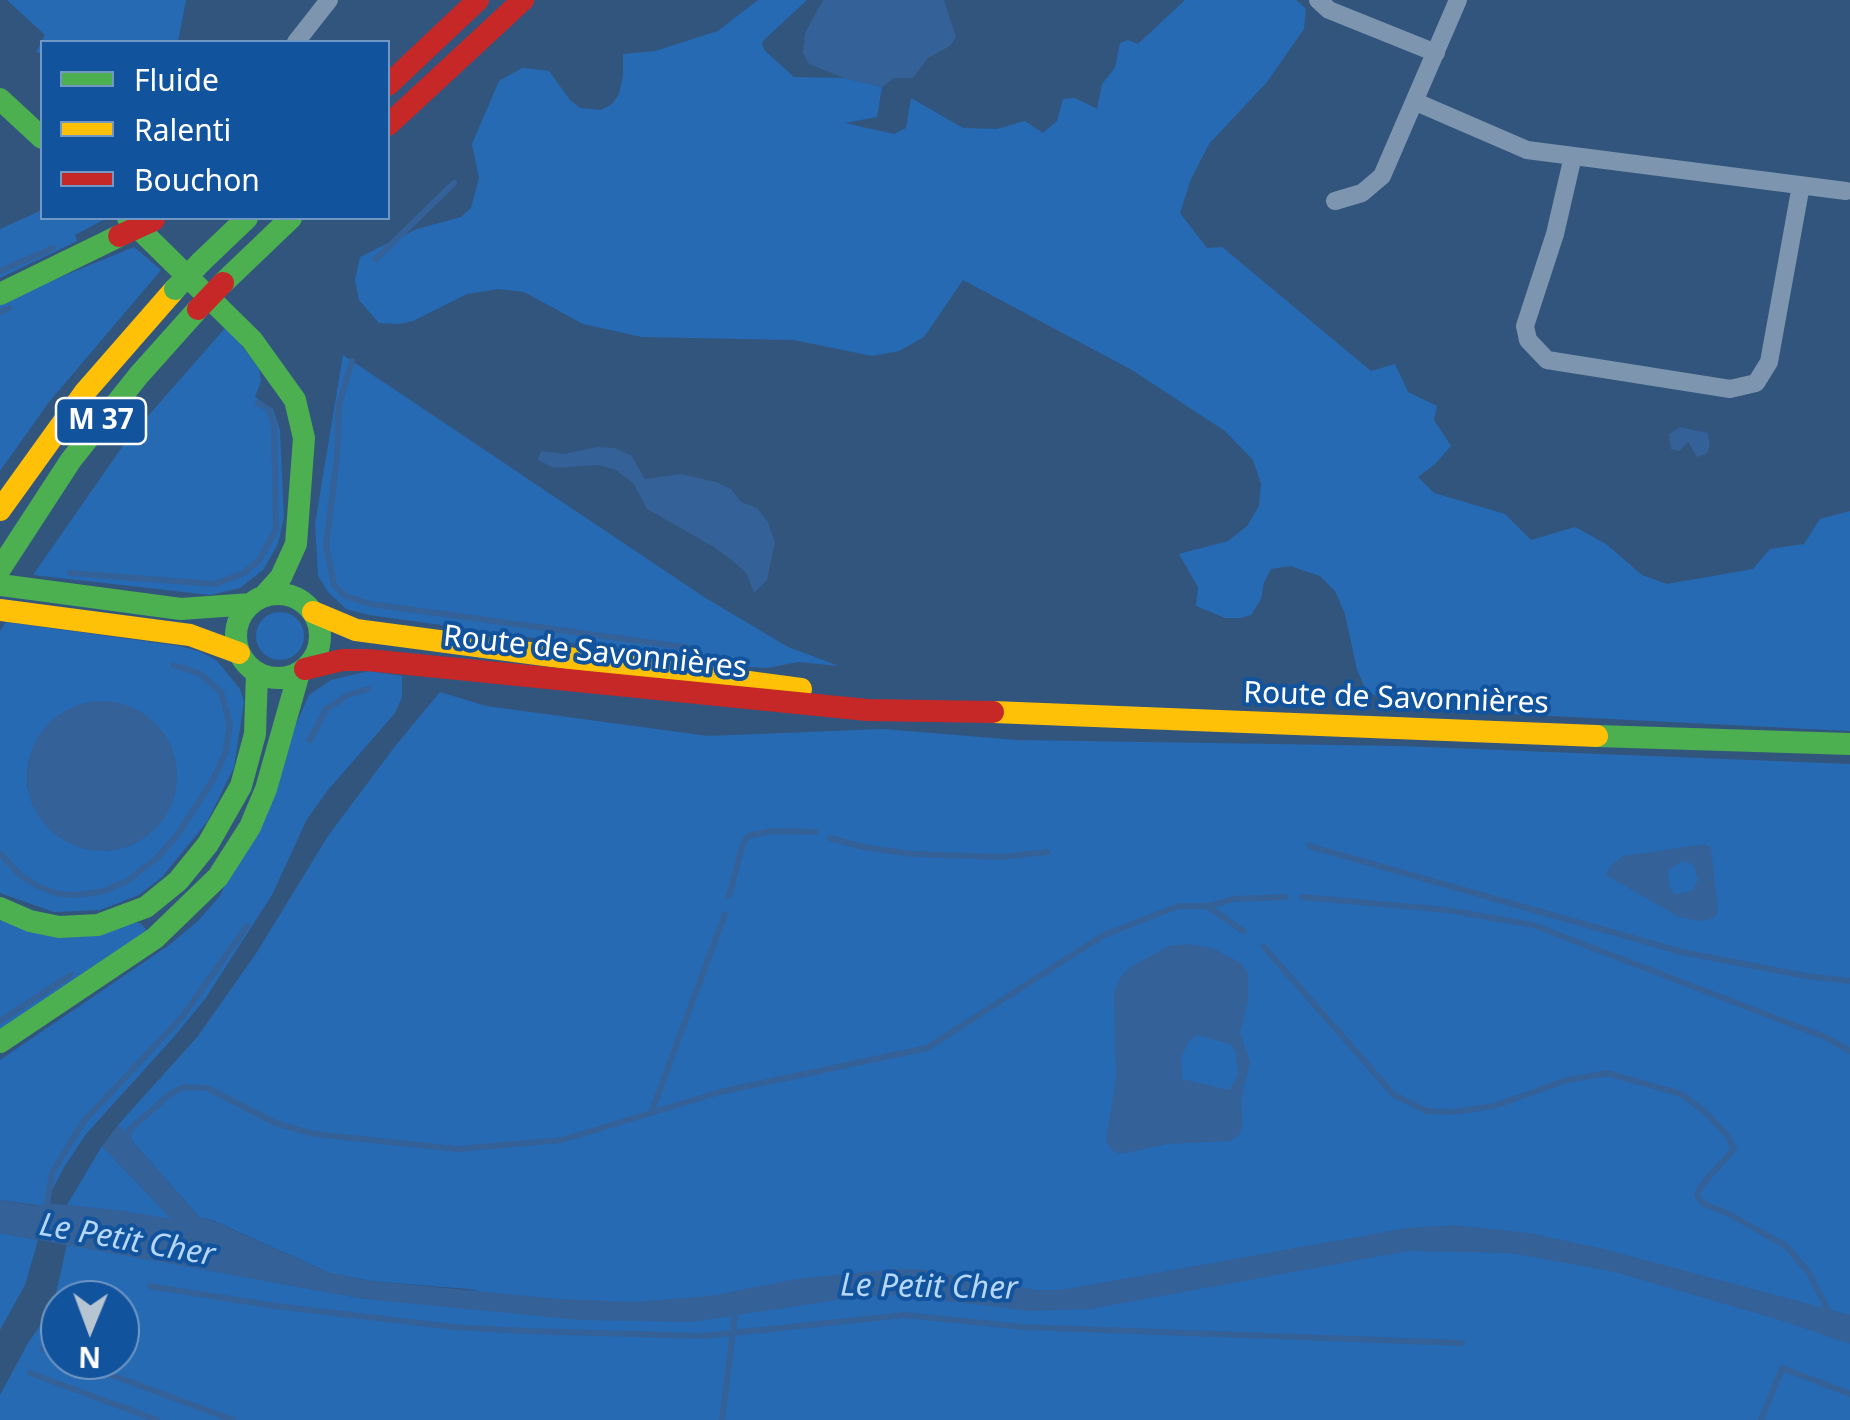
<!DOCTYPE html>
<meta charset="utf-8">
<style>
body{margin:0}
#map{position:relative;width:1850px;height:1420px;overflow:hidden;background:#32557e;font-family:"Noto Sans",sans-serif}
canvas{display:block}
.legend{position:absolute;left:40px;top:40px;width:350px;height:180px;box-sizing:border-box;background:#12539d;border:2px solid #7198c4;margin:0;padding:12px 18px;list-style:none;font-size:30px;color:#fff}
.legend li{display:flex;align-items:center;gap:20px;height:50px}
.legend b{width:50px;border:2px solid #7198c4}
.north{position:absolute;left:40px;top:1280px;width:100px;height:100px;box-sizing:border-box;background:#12539d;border:2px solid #7198c4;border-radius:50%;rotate:181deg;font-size:28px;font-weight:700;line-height:40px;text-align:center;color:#fff}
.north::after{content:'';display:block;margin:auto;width:35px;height:45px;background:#b7c4d2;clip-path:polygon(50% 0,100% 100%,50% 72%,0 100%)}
</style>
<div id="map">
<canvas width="1850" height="1420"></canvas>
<ul class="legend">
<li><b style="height:12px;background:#4caf50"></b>Fluide</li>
<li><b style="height:12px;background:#ffc107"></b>Ralenti</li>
<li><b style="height:12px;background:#c62828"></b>Bouchon</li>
</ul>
<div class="north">N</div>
</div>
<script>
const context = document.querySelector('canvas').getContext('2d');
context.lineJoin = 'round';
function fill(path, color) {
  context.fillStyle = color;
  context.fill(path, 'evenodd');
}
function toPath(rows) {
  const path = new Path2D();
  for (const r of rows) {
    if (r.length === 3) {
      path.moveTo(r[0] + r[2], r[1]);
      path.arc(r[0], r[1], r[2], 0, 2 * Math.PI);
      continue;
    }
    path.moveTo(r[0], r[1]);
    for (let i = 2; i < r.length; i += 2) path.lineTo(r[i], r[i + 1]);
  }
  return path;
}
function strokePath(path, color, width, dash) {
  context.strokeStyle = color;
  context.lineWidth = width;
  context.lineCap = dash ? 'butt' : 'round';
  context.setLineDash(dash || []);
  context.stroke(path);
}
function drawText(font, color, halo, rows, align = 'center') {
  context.font = font + ' "Noto Sans",sans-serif';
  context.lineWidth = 8;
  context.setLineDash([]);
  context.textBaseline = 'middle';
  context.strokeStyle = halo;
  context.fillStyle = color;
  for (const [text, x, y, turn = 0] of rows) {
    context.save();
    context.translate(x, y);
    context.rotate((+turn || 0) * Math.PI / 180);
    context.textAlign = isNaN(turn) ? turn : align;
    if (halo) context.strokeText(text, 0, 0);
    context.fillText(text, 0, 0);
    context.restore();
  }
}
const green = toPath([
 [7,0,186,0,178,42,42,42,42,54,36,52,45,35],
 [758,0,807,0,766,38,762,43,764,50,794,77,844,78,882,87,877,117,845,123,894,134,906,128,911,98,963,128,997,129,1025,121,1043,133,1057,121,1063,99,1075,98,1097,109,1102,84,1115,68,1120,43,1128,40,1138,44,1185,0,1296,0,1306,9,1304,29,1267,82,1209,144,1191,179,1180,213,1207,248,1222,247,1371,371,1395,364,1408,392,1437,406,1434,420,1451,446,1435,464,1418,477,1434,493,1505,514,1531,540,1575,527,1606,544,1642,575,1667,584,1753,569,1770,549,1804,544,1820,519,1850,511,1850,731,1411,709,1385,701,1366,690,1357,670,1345,614,1335,591,1320,576,1290,566,1271,569,1264,582,1261,599,1251,615,1241,618,1225,618,1196,606,1198,587,1179,554,1228,541,1247,526,1259,506,1261,484,1253,460,1225,431,1132,370,963,280,924,337,899,351,872,356,794,340,642,337,583,324,524,292,498,289,467,294,413,321,399,324,379,323,359,300,355,280,360,257,417,229,461,217,471,208,479,178,472,144,499,81,522,68,549,71,570,100,580,108,601,110,612,104,619,94,623,76,623,54,655,51,718,31],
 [42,210,42,218,105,219,75,235,77,241,0,278,0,229],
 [134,247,161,270,49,402,0,471,0,302],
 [227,326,259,369,261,381,255,397,273,409,280,430,284,517,278,544,263,570,240,588,210,595,33,575,127,440],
 [343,355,704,597,788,647,839,666,799,662,766,668,735,666,369,615,346,609,328,592,318,576,315,524],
 [280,636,24],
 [6,622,180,646,201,652,217,661,240,689,244,702,234,767,207,822,162,877,139,895,100,910,54,912,0,893,0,631],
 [139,711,158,726,171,747,177,770,175,794,149,834,129,846,107,851,33,806,27,785,28,761],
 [369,671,402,676,402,697,395,713,328,790,307,819,272,895,205,999,172,1039,86,1134,64,1167,44,1206,0,1200,0,1060,168,946,198,921,220,896,309,695,331,680],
 [440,692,486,706,708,736,883,729,1017,740,1400,746,1850,764,1850,1420,0,1420,0,1395,28,1343,53,1307,67,1244,365,1299,479,1290,371,1281,330,1273,212,1220,200,1218,118,1125,198,1036,257,952,328,836,396,745],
 [60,1300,120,1300,120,1360,60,1360],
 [0,921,140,923,148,932,0,1031],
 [102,1146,173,1220,67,1205],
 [0,1233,38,1240,25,1285,0,1330]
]);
const water = toPath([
 [823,0,944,0,956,37,950,46,928,58,913,78,894,78,882,87,844,78,809,64,803,53,805,33],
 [1680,427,1708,433,1710,446,1706,454,1697,457,1688,442,1679,451,1671,449,1669,434],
 [597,447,614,448,631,455,645,479,681,474,716,482,731,489,741,502,757,508,768,522,775,542,767,580,754,593,747,574,734,562,714,547,647,509,634,484,616,470,598,465,554,468,538,460,541,451,564,454],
 [102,776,75],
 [1705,844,1711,848,1718,911,1714,918,1701,921,1679,917,1606,875,1610,866,1623,856],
 [1683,861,1693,864,1698,880,1692,891,1675,894,1669,886,1668,870],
 [1187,944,1212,948,1241,963,1248,974,1248,1001,1240,1032,1250,1062,1241,1101,1243,1125,1239,1135,1230,1141,1168,1144,1121,1154,1113,1151,1106,1141,1116,1078,1114,993,1120,977,1130,967,1169,946],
 [1197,1035,1230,1044,1235,1051,1238,1075,1229,1090,1182,1079,1181,1058,1189,1041],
 [118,1125,200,1218,211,1220,330,1273,371,1281,560,1299,634,1302,710,1296,796,1279,894,1269,920,1269,1037,1290,1061,1290,1407,1228,1455,1225,1529,1233,1604,1249,1850,1315,1850,1344,1786,1322,1615,1272,1510,1253,1408,1251,1090,1309,1032,1311,894,1295,857,1297,692,1322,580,1320,365,1299,0,1233,0,1200,36,1206,47,1203,117,1210,171,1219,102,1146]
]);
const stream = toPath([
 [376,259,454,183],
 [0,271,53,248],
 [0,312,9,308],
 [352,361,339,405,337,458,326,545,334,585,345,596,371,604,698,649],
 [70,573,215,584,244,573,260,559,276,529,274,424,268,409,258,403],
 [310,740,326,709,348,695,368,689],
 [830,838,863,847,912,854,1002,857,1047,852],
 [1309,846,1682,952,1806,976,1850,981],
 [0,853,21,876,40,887,58,894,79,895,104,891,127,881,158,857,178,834,214,778,225,754,230,725,221,692,199,673,173,665],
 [729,896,743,844,748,836,771,831,815,832],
 [1302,897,1448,910,1533,925,1825,1037,1850,1051],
 [1208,906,1234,899,1286,897],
 [1264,947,1394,1095,1427,1111,1453,1112,1494,1106,1567,1080,1607,1073,1681,1094,1704,1111,1727,1135,1734,1149,1701,1186,1697,1195,1702,1203,1729,1214,1786,1246,1809,1273,1830,1314],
 [0,1021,71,975],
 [651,1113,725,914],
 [129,1143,129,1130,170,1094,183,1087,207,1088,275,1123,314,1134,457,1149,562,1140,720,1092,927,1048,1102,936,1178,906,1207,906,1243,931],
 [46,1210,52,1173,83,1122,182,1017,247,926],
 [150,1286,268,1305,453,1327,527,1331,703,1336,905,1315,1023,1327,1462,1343],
 [43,1349,60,1356],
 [71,1360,233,1420],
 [30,1373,157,1420],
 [722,1420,736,1307],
 [1761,1420,1782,1368,1850,1394]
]);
const street = toPath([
 [1318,0,1329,10,1436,53],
 [296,42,329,0],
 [1416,102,1527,150,1846,191],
 [1573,156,1555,234,1525,326,1528,340,1547,360,1730,389,1756,383,1769,362,1801,185],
 [1335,201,1362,193,1382,176,1458,0]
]);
const fast = toPath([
 [0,99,42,138],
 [128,218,252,340,295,400,304,438,296,544,281,577,263,597],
 [201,262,247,218],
 [223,283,291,218],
 [0,294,119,236],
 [0,569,71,460,139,375,198,309],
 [0,585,181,609,251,604],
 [278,636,42],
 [1597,736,1850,744],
 [0,908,30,921,59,927,98,925,146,907,178,881,208,844,241,786,255,734,257,673],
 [0,1042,155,938,218,877,250,827,266,789,299,673]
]);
const slow = toPath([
 [0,510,85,392,175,289],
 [0,610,190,635,239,653],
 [313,612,356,630,801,689],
 [993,712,1597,736]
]);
const jam = toPath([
 [388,85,478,0],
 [388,125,523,0],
 [305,669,342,660,368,660,867,710,993,712]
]);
const fastBridge = toPath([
 [175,289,201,262]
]);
const jamBridge = toPath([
 [119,236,154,220],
 [198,309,223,283]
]);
const shields = [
 [101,421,90]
];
const shieldNames = [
 ["M 37",101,421]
];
const streetNames = [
 ["Route de Savonnières",595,653,6],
 ["Route de Savonnières",1396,699,2]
];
const waterNames = [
 ["Le Petit Cher",127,1241,10],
 ["Le Petit Cher",929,1288,1]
];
fill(green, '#276ab4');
fill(water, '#346197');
strokePath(stream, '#346197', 6);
strokePath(street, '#7d95ae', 18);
strokePath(fast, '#4caf50', 22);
strokePath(slow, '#ffc107', 22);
strokePath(jam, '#c62828', 22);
strokePath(fastBridge, '#4caf50', 22);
strokePath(jamBridge, '#c62828', 22);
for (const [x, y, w] of shields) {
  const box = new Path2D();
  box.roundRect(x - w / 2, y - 23, w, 46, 8);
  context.fillStyle = '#12539d';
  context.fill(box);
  strokePath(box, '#fff', 2.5);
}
drawText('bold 28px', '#fff', null, shieldNames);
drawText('30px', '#fff', '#12539d', streetNames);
drawText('italic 32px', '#b5d7fb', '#12539d', waterNames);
</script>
